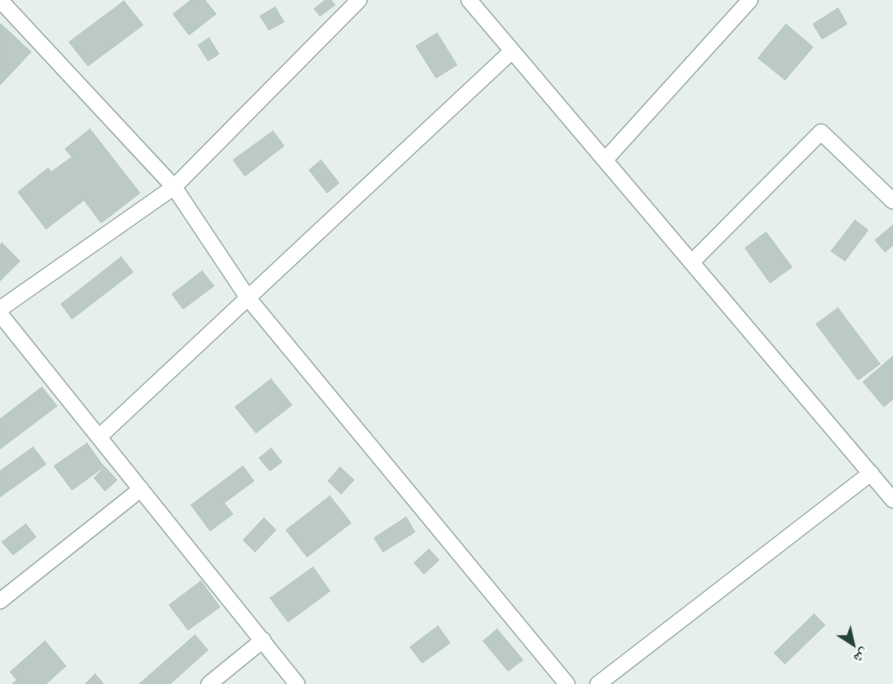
<!DOCTYPE html>
<meta charset="utf-8">
<style>
body{margin:0}
#map{position:relative;width:893px;height:684px;overflow:hidden;background:#e6efeb;font-family:Ubuntu,"Noto Naskh Arabic",sans-serif}
canvas{display:block}
.north{position:absolute;left:828px;top:619px;width:50px;height:50px;-webkit-text-stroke:4px #f7fbf9;paint-order:stroke;rotate:145deg;font-size:14px;font-weight:700;line-height:20px;text-align:center;color:#24423a}
.north::after{content:'';display:block;margin:auto;width:18px;height:22px;background:#24423a;clip-path:polygon(50% 0,100% 100%,50% 72%,0 100%)}
</style>
<div id="map">
<canvas width="893" height="684"></canvas>
<div class="north">ش</div>
</div>
<script>
const context = document.querySelector('canvas').getContext('2d');
context.lineJoin = 'round';
function fill(path, color) {
  context.fillStyle = color;
  context.fill(path, 'evenodd');
}
function toPath(rows) {
  const path = new Path2D();
  for (const r of rows) {
    path.moveTo(r[0], r[1]);
    for (let i = 2; i < r.length; i += 2) path.lineTo(r[i], r[i + 1]);
  }
  return path;
}
function strokePath(path, color, width, dash) {
  context.strokeStyle = color;
  context.lineWidth = width;
  context.lineCap = dash ? 'butt' : 'round';
  context.setLineDash(dash || []);
  context.stroke(path);
}
const building = toPath([
 [191,0,205,0,216,14,189,35,173,14,191,0],
 [325,0,331,0,335,5,320,16,314,9,325,0],
 [124,1,143,25,88,66,69,42,124,1],
 [275,7,284,22,269,30,260,16,275,7],
 [838,8,847,24,822,39,813,24,838,8],
 [1,24,31,52,0,85,0,25,1,24],
 [786,24,813,47,785,80,758,58,786,24],
 [437,33,457,65,436,78,416,46,437,33],
 [209,38,219,54,208,61,198,45,209,38],
 [90,129,140,193,101,223,84,200,46,229,18,192,48,168,51,172,72,157,65,149,90,129],
 [273,131,284,146,245,176,233,160,273,131],
 [321,160,339,183,327,193,309,170,321,160],
 [855,220,868,230,845,261,831,251,855,220],
 [893,225,893,245,885,252,875,240,893,225],
 [766,232,792,267,770,283,745,248,766,232],
 [2,243,20,261,0,281,0,245,2,243],
 [121,257,133,272,72,319,61,304,121,257],
 [202,271,214,286,183,309,172,294,202,271],
 [838,308,880,364,858,380,816,324,838,308],
 [893,356,893,399,884,407,863,382,893,356],
 [271,379,292,405,256,433,235,407,271,379],
 [42,387,57,406,0,449,0,419,42,387],
 [87,443,104,467,72,490,54,466,87,443],
 [33,447,46,464,0,497,0,471,33,447],
 [271,448,282,462,270,471,259,458,271,448],
 [243,466,254,481,224,503,233,514,210,531,191,505,243,466],
 [105,467,117,480,105,491,94,478,105,467],
 [340,467,354,480,341,494,328,481,340,467],
 [330,496,351,523,307,557,286,530,330,496],
 [406,517,415,532,383,552,374,538,406,517],
 [264,518,276,530,255,552,243,540,264,518],
 [26,524,36,537,13,555,2,542,26,524],
 [429,549,439,560,424,574,414,563,429,549],
 [313,567,330,591,288,622,270,598,313,567],
 [201,581,220,607,188,630,169,605,201,581],
 [814,614,825,625,785,664,774,653,814,614],
 [438,626,450,643,422,663,410,647,438,626],
 [497,629,523,660,508,671,483,641,497,629],
 [195,635,208,650,170,684,139,684,195,635],
 [45,641,66,666,46,684,12,684,17,680,10,672,45,641],
 [95,674,103,683,102,684,85,684,95,674]
]);
const minor = toPath([
 [0,0,174,187,248,298,567,684],
 [469,0,893,500],
 [605,160,750,0],
 [692,262,821,132,893,201],
 [0,309,174,187,359,0],
 [0,314,297,684],
 [99,437,512,51],
 [0,601,141,489],
 [209,684,263,640],
 [598,684,871,473]
]);
fill(building, '#bbcac4');
strokePath(building, '#b8c9c2', 1);
strokePath(minor, '#a8b8b2', 18);
strokePath(minor, '#fff', 15);
</script>
